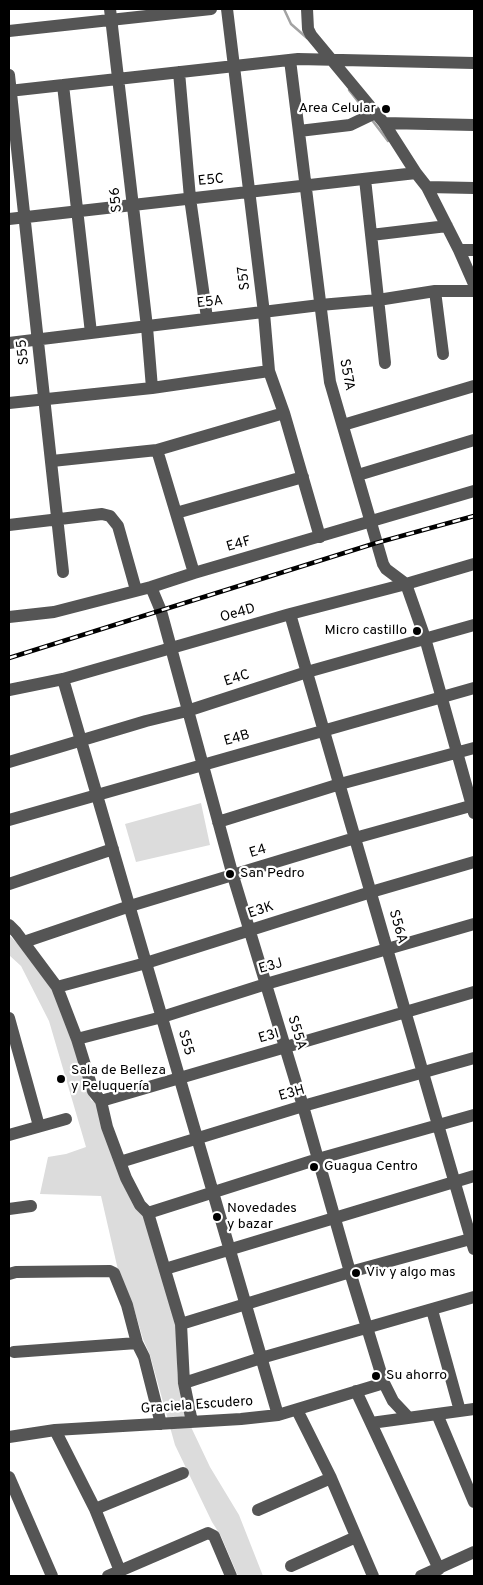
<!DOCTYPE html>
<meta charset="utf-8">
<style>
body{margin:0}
#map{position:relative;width:483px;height:1585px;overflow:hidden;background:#fff;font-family:Overpass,sans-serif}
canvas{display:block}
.frame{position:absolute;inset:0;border:10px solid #000;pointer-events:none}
</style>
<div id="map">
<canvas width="483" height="1585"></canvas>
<div class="frame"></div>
</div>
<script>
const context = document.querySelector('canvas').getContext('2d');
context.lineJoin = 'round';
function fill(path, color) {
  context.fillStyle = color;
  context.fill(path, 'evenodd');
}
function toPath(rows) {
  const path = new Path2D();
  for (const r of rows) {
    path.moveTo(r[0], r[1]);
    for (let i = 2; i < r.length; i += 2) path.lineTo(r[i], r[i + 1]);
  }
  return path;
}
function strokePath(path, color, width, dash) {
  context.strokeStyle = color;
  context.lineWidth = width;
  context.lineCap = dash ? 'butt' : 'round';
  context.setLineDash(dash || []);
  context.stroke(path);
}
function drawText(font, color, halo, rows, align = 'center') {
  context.font = font + ' Overpass,sans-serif';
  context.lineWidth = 4.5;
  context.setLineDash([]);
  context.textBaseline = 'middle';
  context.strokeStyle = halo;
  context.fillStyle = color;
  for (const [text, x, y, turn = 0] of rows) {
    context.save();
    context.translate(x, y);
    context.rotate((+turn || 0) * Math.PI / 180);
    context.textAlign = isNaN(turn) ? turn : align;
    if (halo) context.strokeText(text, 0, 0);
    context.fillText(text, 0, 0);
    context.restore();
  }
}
const green = toPath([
 [201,803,210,845,136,862,125,824],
 [9,935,21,947,54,992,73,1044,87,1091,91,1100,97,1104,145,1219,177,1327,177,1372,182,1408,210,1467,239,1515,263,1576,238,1576,221,1536,212,1522,175,1445,150,1355,143,1339,133,1305,118,1270,101,1196,40,1194,48,1157,66,1154,86,1147,49,1021,21,966,9,955]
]);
const stream = toPath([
 [284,9,291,24,307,38],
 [349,90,367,113],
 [372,120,388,141]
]);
const minor = toPath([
 [110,9,147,327,152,388],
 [227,9,264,313,269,371,284,413,320,537],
 [307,9,308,29,311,35,384,123,416,173,427,187,459,250,474,284],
 [9,31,211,9],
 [290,60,330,382,383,564,386,569,406,584,425,638,474,813],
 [179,72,190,198,207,318],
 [9,75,63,572],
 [63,85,91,333],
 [9,91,298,59,474,63],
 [384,123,474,125],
 [299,131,350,125,375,113],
 [365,179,385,363],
 [427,187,474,188],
 [9,219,416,173],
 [371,235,447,226],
 [459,250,474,250],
 [435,291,443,354],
 [9,343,320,305,378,300,435,291,474,291],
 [9,403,152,388,269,371],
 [343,425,474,386],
 [157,450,194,573],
 [52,461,157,450,284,413],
 [358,475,474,440],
 [176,513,303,477],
 [9,525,102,514,110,516,118,526,136,590],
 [151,587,161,611,233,876,303,1106,350,1272,384,1383,393,1401,409,1418],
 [290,614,474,1249],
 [9,617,54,612,151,587,194,573,474,491],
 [63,679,278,1415],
 [9,690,63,679,290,614,406,584,474,564],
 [9,762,146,721,187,711,307,672,474,625],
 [9,820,474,688],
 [218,822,340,784,474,748],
 [9,884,113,849],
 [9,925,16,932,57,987,77,1039,93,1091,101,1101,107,1127,126,1178,140,1205,148,1213,181,1324,184,1383,192,1422],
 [24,942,130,906,355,838,474,805],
 [57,987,146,963,371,892,474,862],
 [9,1018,39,1126],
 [77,1039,162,1017,266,984,474,924],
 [101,1101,474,992],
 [9,1135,66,1119],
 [120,1162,303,1106,474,1058],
 [9,1209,31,1206],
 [148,1213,318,1159,474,1115],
 [165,1269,474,1176],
 [9,1274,16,1272,110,1271,114,1273,127,1305,137,1343,144,1357,161,1424],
 [432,1310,460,1411],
 [181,1324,350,1272,474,1238],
 [14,1352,137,1343],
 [184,1383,261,1358,474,1297],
 [356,1391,439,1569],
 [297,1410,331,1478,373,1576],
 [437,1414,474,1502],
 [371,1423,474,1409],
 [55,1430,95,1509,120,1571],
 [9,1437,55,1430,241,1419,278,1415,384,1383],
 [9,1477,52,1576],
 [95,1509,183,1473],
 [258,1510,331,1478],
 [291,1566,356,1537],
 [108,1576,208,1533,214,1536,231,1576],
 [421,1576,474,1552]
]);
const rail = toPath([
 [9,658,376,543,474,516]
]);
const markers = [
 [386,109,5,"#000"],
 [417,631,5,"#000"],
 [230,874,5,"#000"],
 [61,1079,5,"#000"],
 [314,1167,5,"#000"],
 [217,1217,5,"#000"],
 [356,1273,5,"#000"],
 [376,1376,5,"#000"]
];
const poiNames = [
 ["Area Celular",376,109,"right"],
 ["Micro castillo",407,631,"right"],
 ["San Pedro",240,874],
 ["Sala de Belleza",71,1071],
 ["y Peluquería",71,1087],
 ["Guagua Centro",324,1167],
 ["Novedades",227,1209],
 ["y bazar",227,1225],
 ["Viv y algo mas",366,1273],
 ["Su ahorro",386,1376]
];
const streetNames = [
 ["E5C",211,181,-6],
 ["S56",117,200,-96],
 ["S57",245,278,-97],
 ["E5A",210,303,-7],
 ["S55",24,352,-97],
 ["S57A",346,375,79],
 ["E4F",239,545,-16],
 ["Oe4D",238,614,-16],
 ["E4C",237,679,-18],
 ["E4B",237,739,-16],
 ["E4",258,852,-17],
 ["E3K",261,911,-18],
 ["S56A",397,927,74],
 ["E3J",271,967,-16],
 ["S55A",296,1033,73],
 ["E3I",269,1037,-16],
 ["S55",185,1043,74],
 ["E3H",292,1094,-16],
 ["Graciela Escudero",197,1406,-4]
];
fill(green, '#dcdcdc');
strokePath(stream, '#a3a3a3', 2.5);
strokePath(minor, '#555', 12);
strokePath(rail, '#000', 4.5);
strokePath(rail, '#fff', 2.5, [8]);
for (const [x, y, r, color] of markers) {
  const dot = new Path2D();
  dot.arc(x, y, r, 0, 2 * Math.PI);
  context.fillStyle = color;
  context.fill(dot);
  strokePath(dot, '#fff', 2);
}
drawText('14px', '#000', '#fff', poiNames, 'left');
drawText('14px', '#000', '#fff', streetNames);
</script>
